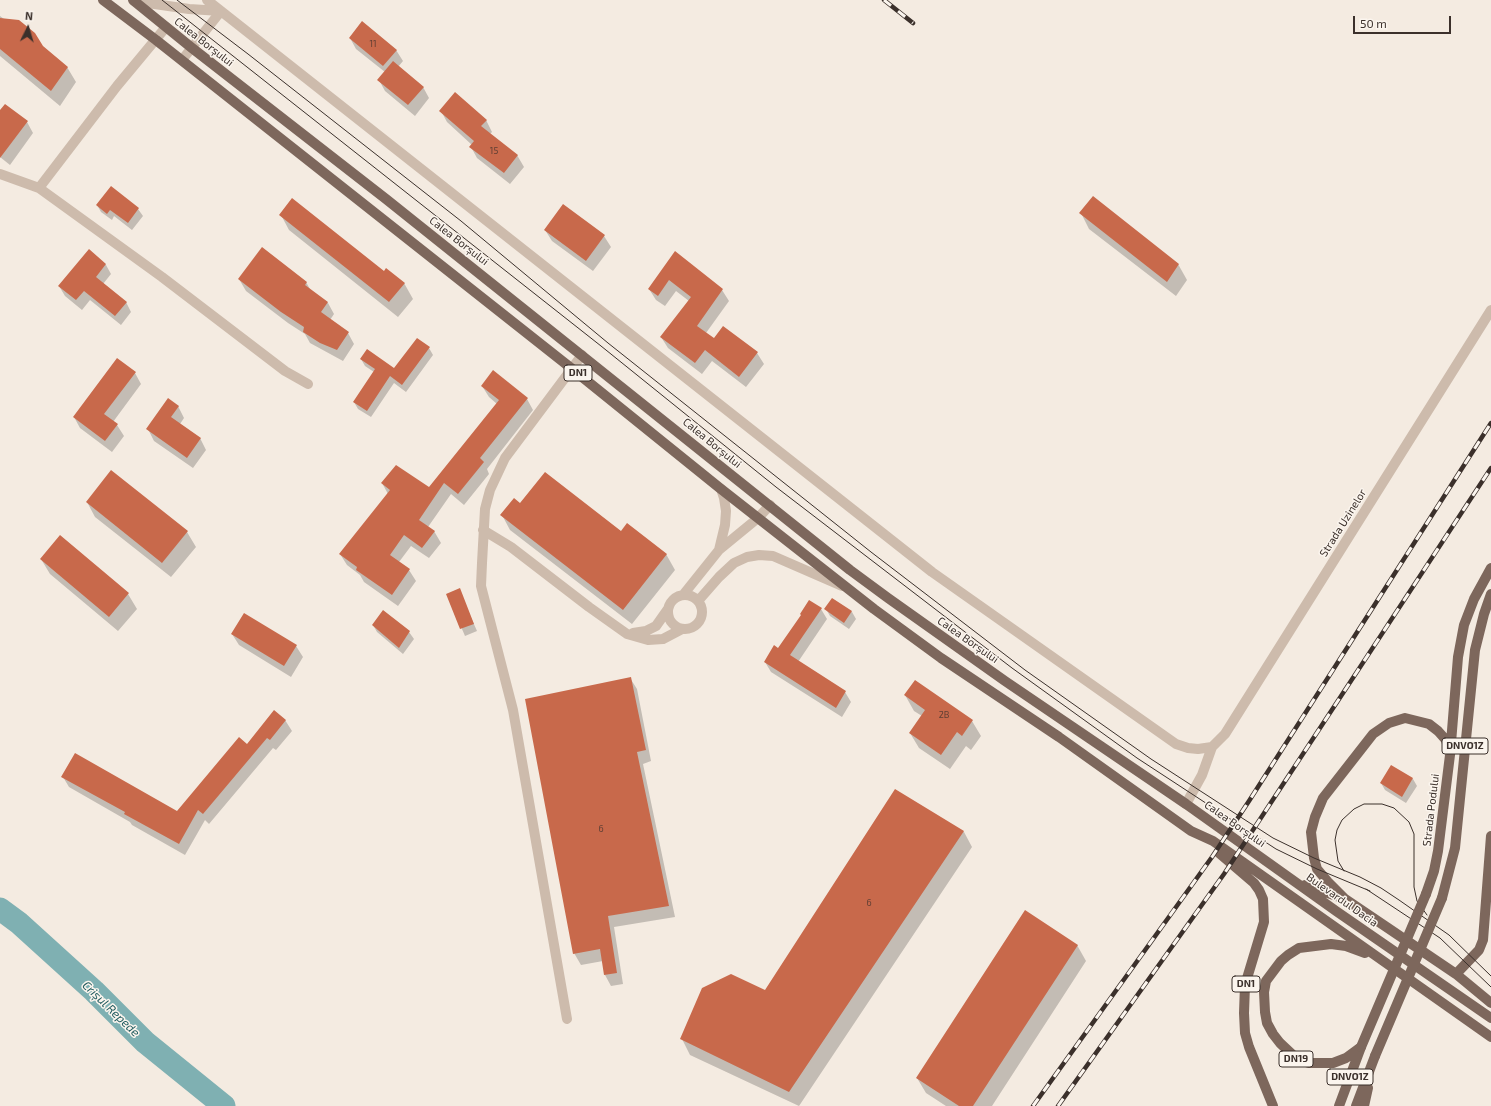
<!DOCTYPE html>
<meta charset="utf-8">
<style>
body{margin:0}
#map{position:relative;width:1491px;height:1106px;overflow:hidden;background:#f4ebe1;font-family:"Exo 2",sans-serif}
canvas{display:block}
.north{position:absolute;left:8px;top:8px;width:40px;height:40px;-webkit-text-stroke:3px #fbf5ee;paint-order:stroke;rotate:5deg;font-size:11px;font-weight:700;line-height:16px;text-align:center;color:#3b302b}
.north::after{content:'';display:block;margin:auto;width:14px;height:18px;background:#3b302b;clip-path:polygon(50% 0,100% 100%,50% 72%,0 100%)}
.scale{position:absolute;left:1353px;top:16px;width:98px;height:18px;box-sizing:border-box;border:2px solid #3b302b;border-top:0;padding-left:5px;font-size:12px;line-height:14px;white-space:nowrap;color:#3b302b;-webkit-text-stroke:3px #fbf5ee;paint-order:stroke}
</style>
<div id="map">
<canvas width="1491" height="1106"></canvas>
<div class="north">N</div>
<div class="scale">50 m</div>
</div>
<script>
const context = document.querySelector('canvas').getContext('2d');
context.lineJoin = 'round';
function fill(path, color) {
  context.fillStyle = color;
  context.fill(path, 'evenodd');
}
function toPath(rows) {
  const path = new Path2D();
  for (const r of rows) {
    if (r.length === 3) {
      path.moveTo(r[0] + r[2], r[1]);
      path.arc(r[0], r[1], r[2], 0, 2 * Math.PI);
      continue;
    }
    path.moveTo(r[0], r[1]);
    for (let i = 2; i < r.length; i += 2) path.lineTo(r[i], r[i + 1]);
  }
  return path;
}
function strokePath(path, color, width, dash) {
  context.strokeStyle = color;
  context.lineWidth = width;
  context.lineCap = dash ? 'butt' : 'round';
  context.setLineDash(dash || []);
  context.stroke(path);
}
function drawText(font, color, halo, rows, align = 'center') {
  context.font = font + ' "Exo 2",sans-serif';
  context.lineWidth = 3;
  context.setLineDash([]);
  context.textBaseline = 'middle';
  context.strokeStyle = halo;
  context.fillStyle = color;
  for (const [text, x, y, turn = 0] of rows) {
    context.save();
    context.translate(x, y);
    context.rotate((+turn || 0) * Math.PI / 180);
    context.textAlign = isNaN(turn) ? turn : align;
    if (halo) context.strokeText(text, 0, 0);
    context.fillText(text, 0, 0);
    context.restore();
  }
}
const shadow = toPath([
 [0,16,67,67,76,82,60,106,0,56],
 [350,38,396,50,403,61,398,67,423,87,429,98,415,116,385,91,379,80,385,72,356,49],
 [441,111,486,120,492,132,490,134,517,155,524,167,510,184,477,158,471,147,472,145,447,122],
 [0,112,27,122,33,133,10,165,0,157],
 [97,205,138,209,143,216,132,230,114,216,112,220,101,212],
 [1081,213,1178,264,1187,280,1176,296,1089,229],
 [281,215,404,283,413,299,398,317,289,230],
 [545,230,604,236,611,247,593,271,552,241],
 [89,251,106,265,111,274,103,284,126,302,131,312,121,325,90,300,82,310,65,296,59,286],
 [675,253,722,290,729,301,706,333,714,340,757,353,764,364,746,387,712,361,702,374,668,348,661,337,689,301,676,291,665,306,656,300,649,289],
 [239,279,306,282,311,291,328,303,334,314,330,320,348,333,354,344,343,361,310,343,305,334,288,323,246,291],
 [429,348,433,355,406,392,394,383,371,417,358,409,354,402,374,372,365,366,361,359,395,370],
 [135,373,141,384,113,422,117,425,124,436,112,452,80,428,74,417],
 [482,386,527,399,533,410,487,469,489,474,464,505,451,494,428,527,434,531,441,543,429,558,411,546,399,562,409,570,416,581,398,606,364,582,360,575,347,565,340,554,388,494,382,483,429,489,497,404,489,397],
 [178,406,184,418,180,424,200,438,206,450,193,468,154,441,148,429],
 [87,502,187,532,196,547,171,577,95,517],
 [521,504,621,532,666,554,675,570,632,624,510,530,502,515],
 [41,559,128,594,137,609,118,631,50,574],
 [459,590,477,631,465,636,447,594],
 [833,599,852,612,856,619,849,629,830,616,826,609],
 [821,609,827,619,798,662,845,692,851,702,842,717,771,672,765,662],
 [373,625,409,632,414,639,403,654,377,632],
 [232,634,296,646,303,657,291,677,239,645],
 [630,678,637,689,651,761,643,764,675,917,614,927,623,984,611,986,605,975,603,961,581,965,574,953],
 [915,681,972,721,981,736,971,750,966,746,950,769,919,748,910,733,922,716,914,711,905,695],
 [285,720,292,731,276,750,273,748,209,824,205,820,185,855,132,825,130,822,69,787,63,777,177,813,247,745],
 [1391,766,1413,779,1417,786,1406,803,1385,790,1381,783],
 [895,791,964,832,972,847,799,1106,690,1055,682,1039,765,991],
 [1077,945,1086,961,992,1106,946,1106,926,1093,917,1078]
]);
const river = toPath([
 [0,909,19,923,94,991,145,1042,224,1106]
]);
const building = toPath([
 [0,18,19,20,35,33,43,46,68,67,51,91,0,49],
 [362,21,397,50,383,66,349,38],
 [393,61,424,87,408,105,377,80],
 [455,92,487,120,481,126,518,155,504,173,469,147,474,141,439,111],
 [5,104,28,121,0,158,0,110],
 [111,186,139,208,128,223,110,210,107,214,96,205],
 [1093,196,1179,264,1167,282,1079,213],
 [292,198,384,271,386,268,405,283,389,302,279,215],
 [563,204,605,235,586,261,544,230],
 [262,247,307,282,305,285,328,302,321,312,349,332,337,350,320,343,303,332,304,327,281,312,238,279],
 [89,249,106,264,96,277,127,302,115,316,84,291,76,300,58,286],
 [675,251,723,289,697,326,714,338,723,326,758,352,739,377,705,350,695,363,660,337,691,297,669,280,658,296,648,289],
 [417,338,430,347,402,385,390,376,367,411,353,402,375,369,360,359,367,349,394,368],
 [117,358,136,372,104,414,118,424,105,441,73,417],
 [493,370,528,398,480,458,484,462,458,494,444,483,419,520,435,531,422,548,404,535,390,555,410,569,392,595,356,570,357,567,339,554,390,490,381,483,396,465,429,487,499,400,481,386],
 [168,398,179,406,171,417,201,438,187,458,146,429],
 [111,470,188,531,162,563,86,502],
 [545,472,621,531,627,523,667,554,623,610,500,515,514,498,520,503],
 [60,535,129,593,109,617,40,559],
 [460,588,474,624,460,629,446,594],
 [832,598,852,611,844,623,824,609],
 [809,600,822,608,790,655,846,691,836,708,764,662,774,645,778,648,801,615,800,614],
 [383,610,410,631,399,648,372,625],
 [244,613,297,645,284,666,231,634],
 [631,677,646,750,637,752,669,906,608,916,617,973,604,975,600,949,573,954,525,699],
 [915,680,973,720,962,736,957,732,941,755,909,733,925,710,904,695],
 [274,710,286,720,270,740,267,738,203,814,198,810,179,844,124,814,125,812,61,777,75,753,177,811,239,737,247,744],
 [1391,765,1413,778,1402,797,1380,783],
 [895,789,964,831,789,1092,680,1039,702,988,731,974,765,990],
 [1025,910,1078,945,973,1106,959,1106,916,1078]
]);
const minor = toPath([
 [207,0,932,572,1176,744,1188,748,1198,749,1212,747],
 [134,1,189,9,221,11],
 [182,60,221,11],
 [0,174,39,188,162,277,285,371,308,384],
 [39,188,117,86,166,27],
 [483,530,511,547,589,607,627,634,648,640,663,639,682,629],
 [719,550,758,518,770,505],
 [685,612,17],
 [683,595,719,550,725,525,726,511,724,498,721,489],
 [698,601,719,577,734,563,747,557,759,555,773,556,842,586],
 [633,633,646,631,656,626,668,609],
 [1186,804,1202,775,1212,747,1225,734,1491,310],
 [567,1019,513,710,481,586,482,563,485,509,490,490,505,458,582,355]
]);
const major = toPath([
 [103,0,156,40,571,368,721,489,874,609,941,658,1059,737,1191,831,1213,841,1491,1037],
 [133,0,192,48,386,199,850,570,888,598,1005,681,1186,804,1336,911,1491,1018],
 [1219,853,1254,883,1259,890,1263,899,1264,922,1245,985,1244,1013,1245,1033,1249,1047,1273,1106],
 [1305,885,1345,899,1456,974,1491,1003],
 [1426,894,1434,871,1438,851,1450,755,1458,657,1464,625,1474,599,1491,568],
 [1442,898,1455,848,1475,650,1484,614,1491,594],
 [1345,899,1328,882,1317,869,1314,858,1311,832,1315,817,1323,798,1373,734,1389,723,1405,718,1429,724,1438,731,1446,740,1449,751],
 [1456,974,1479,950,1483,940,1491,836],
 [1361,1047,1346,1058,1333,1063,1309,1063,1297,1059,1280,1043,1273,1034,1267,1023,1265,1012,1264,992,1266,981,1281,961,1288,955,1299,948,1331,944,1346,946,1365,953],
 [1339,1106,1361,1047],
 [1356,1106,1375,1056],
 [1364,1106,1368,1088]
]);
const tram = toPath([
 [162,0,601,346,776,487,1012,668,1137,758,1276,849,1317,869,1370,891],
 [177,0,248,54,461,221,608,343,871,552,1025,670,1151,759,1273,838,1314,858,1360,877,1381,888,1399,900,1449,935,1491,976],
 [1344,871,1338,861,1335,840,1337,830,1342,820,1354,809,1364,804,1382,804,1394,808,1409,822,1414,834,1414,887,1417,901,1427,915],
 [1366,889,1440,938,1491,987]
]);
const rail = toPath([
 [884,0,913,23],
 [1033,1106,1212,857,1249,801,1491,423],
 [1058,1106,1224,874,1491,468]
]);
const majorBridge = toPath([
 [1361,1047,1426,894],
 [1375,1056,1442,898]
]);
const numberNames = [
 ["11",373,44],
 ["15",494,151],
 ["2B",944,715],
 ["6",601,829],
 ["6",869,903]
];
const shields = [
 [578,373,28],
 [1465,746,46],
 [1246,984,28],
 [1296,1059,34],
 [1350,1077,46]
];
const shieldNames = [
 ["DN1",578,373],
 ["DNVO1Z",1465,746],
 ["DN1",1246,984],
 ["DN19",1296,1059],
 ["DNVO1Z",1350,1077]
];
const streetNames = [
 ["Calea Borșului",204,42,38],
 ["Calea Borșului",459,241,38],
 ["Calea Borșului",712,443,39],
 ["Strada Uzinelor",1343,523,-58],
 ["Calea Borșului",968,640,35],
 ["Strada Podului",1431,810,-83],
 ["Calea Borșului",1235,824,35],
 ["Bulevardul Dacia",1342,900,35]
];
const waterNames = [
 ["Crișul Repede",111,1009,44]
];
fill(shadow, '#0003');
strokePath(river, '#7fb0b2', 23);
fill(building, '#c8694b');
strokePath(minor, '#cdbbac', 10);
strokePath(major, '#7d675c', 10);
strokePath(tram, '#3b302b', 1);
strokePath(rail, '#3b302b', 4.5);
strokePath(rail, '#fbf5ee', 3, [9]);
strokePath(majorBridge, '#7d675c', 10);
drawText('9px', '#5e3e33', null, numberNames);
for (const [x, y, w] of shields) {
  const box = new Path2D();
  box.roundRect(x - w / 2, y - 8, w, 16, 3);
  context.fillStyle = '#fbf5ee';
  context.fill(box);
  strokePath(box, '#3b302b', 1);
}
drawText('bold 10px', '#3b302b', null, shieldNames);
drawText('11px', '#3b302b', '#fbf5ee', streetNames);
drawText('italic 12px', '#1f5a5e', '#fbf5ee', waterNames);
</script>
